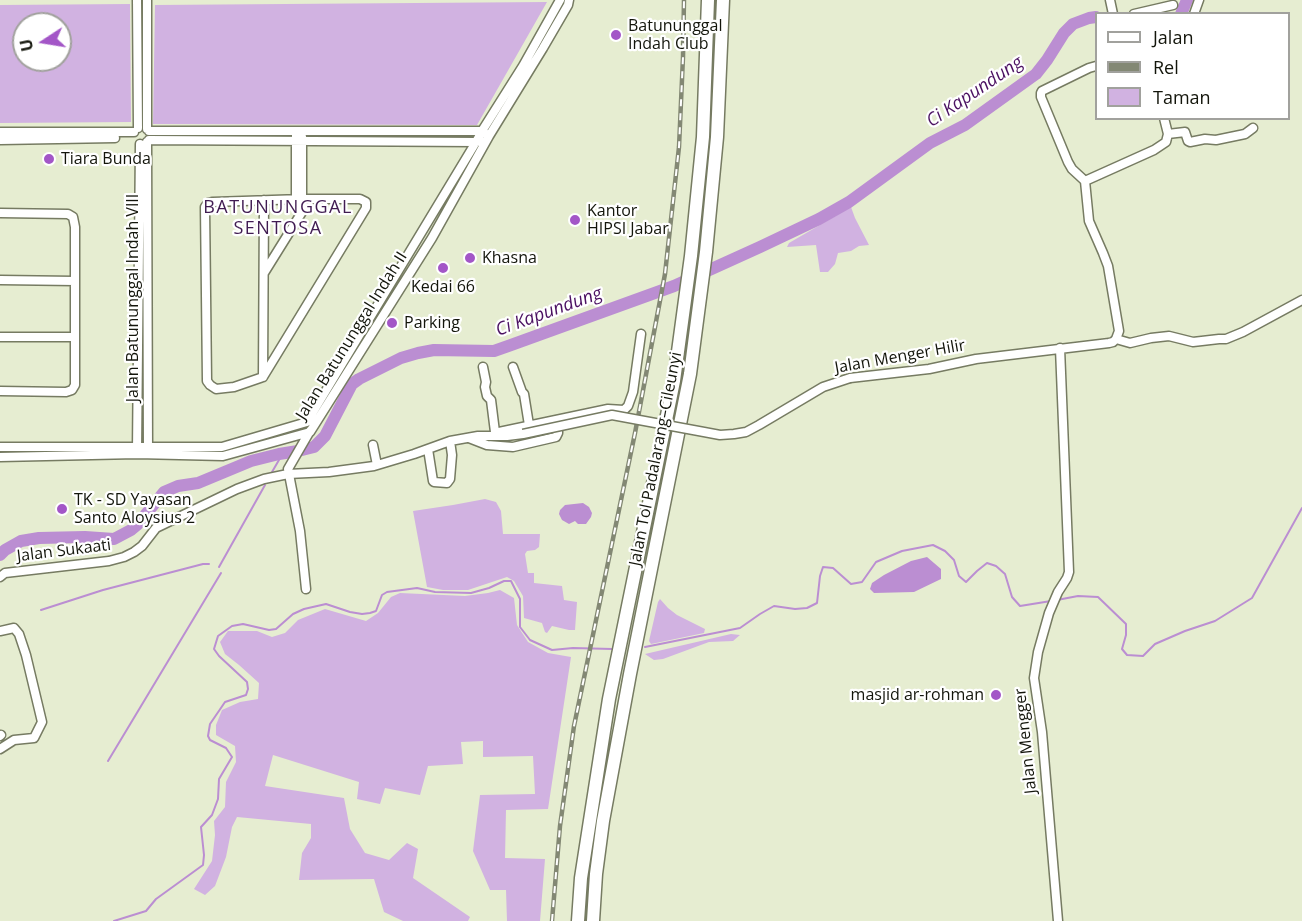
<!DOCTYPE html>
<meta charset="utf-8">
<style>
body{margin:0}
#map{position:relative;width:1302px;height:921px;overflow:hidden;background:#e6edd1;font-family:"Open Sans",sans-serif}
canvas{display:block}
.legend{position:absolute;left:1095px;top:12px;width:195px;height:108px;box-sizing:border-box;background:#fff;border:2px solid #a1a19d;margin:0;padding:8px 10px;list-style:none;font-size:18px;color:#13150b}
.legend li{display:flex;align-items:center;gap:12px;height:30px}
.legend b{width:30px;border:2px solid #a1a19d}
.north{position:absolute;left:12px;top:12px;width:60px;height:60px;box-sizing:border-box;background:#fff;border:2px solid #a1a19d;border-radius:50%;rotate:258deg;font-size:16px;font-weight:700;line-height:24px;text-align:center;color:#13150b}
.north::after{content:'';display:block;margin:auto;width:21px;height:27px;background:#a356c7;clip-path:polygon(50% 0,100% 100%,50% 72%,0 100%)}
</style>
<div id="map">
<canvas width="1302" height="921"></canvas>
<ul class="legend">
<li><b style="height:8px;background:#fff"></b>Jalan</li>
<li><b style="height:8px;background:#838874"></b>Rel</li>
<li><b style="height:16px;background:#d1b2e1"></b>Taman</li>
</ul>
<div class="north">U</div>
</div>
<script>
const context = document.querySelector('canvas').getContext('2d');
context.lineJoin = 'round';
function fill(path, color) {
  context.fillStyle = color;
  context.fill(path, 'evenodd');
}
function toPath(rows) {
  const path = new Path2D();
  for (const r of rows) {
    path.moveTo(r[0], r[1]);
    for (let i = 2; i < r.length; i += 2) path.lineTo(r[i], r[i + 1]);
  }
  return path;
}
function strokePath(path, color, width, dash) {
  context.strokeStyle = color;
  context.lineWidth = width;
  context.lineCap = dash ? 'butt' : 'round';
  context.setLineDash(dash || []);
  context.stroke(path);
}
function drawText(font, color, halo, rows, align = 'center') {
  context.font = font + ' "Open Sans",sans-serif';
  context.lineWidth = 4.5;
  context.setLineDash([]);
  context.textBaseline = 'middle';
  context.strokeStyle = halo;
  context.fillStyle = color;
  for (const [text, x, y, turn = 0] of rows) {
    context.save();
    context.translate(x, y);
    context.rotate((+turn || 0) * Math.PI / 180);
    context.textAlign = isNaN(turn) ? turn : align;
    if (halo) context.strokeText(text, 0, 0);
    context.fillText(text, 0, 0);
    context.restore();
  }
}
const green = toPath([
 [547,2,477,125,153,124,155,5],
 [130,4,131,122,0,123,0,5],
 [24,24,60,24,60,60,24,60],
 [851,207,855,218,869,245,859,246,851,251,838,253,835,264,828,272,820,272,816,245,787,247,789,243],
 [485,499,496,502,501,511,503,534,540,534,539,547,535,550,527,551,525,554,528,573,534,573,534,583,562,586,564,600,577,602,575,630,569,630,552,626,547,633,545,632,542,623,524,618,523,596,514,581,507,577,468,590,443,590,427,587,413,511,453,505],
 [500,590,514,598,517,625,528,642,548,653,571,657,548,809,506,810,505,858,545,859,540,921,507,921,506,890,490,890,473,851,480,795,535,794,533,756,483,757,483,741,461,742,463,764,428,766,420,795,385,788,380,804,357,799,359,782,273,755,265,786,344,798,350,829,365,853,389,860,407,843,418,849,413,878,470,917,468,921,403,921,384,912,374,879,299,880,302,853,311,838,311,824,237,817,232,827,226,857,215,886,205,895,194,889,212,861,215,835,214,821,225,807,226,782,236,762,235,746,216,735,216,725,222,710,240,702,258,699,259,683,239,665,225,654,220,642,228,631,257,631,272,637,285,633,298,620,325,609,366,621,378,613,391,597,400,593,465,596,488,593],
 [660,599,668,608,677,615,705,629,704,633,651,644,649,641,658,602],
 [731,634,740,635,733,641,709,642,663,659,654,660,645,654]
]);
const water = toPath([
 [583,503,589,507,592,513,591,517,586,524,578,524,575,521,569,524,562,520,559,514,560,510,565,505],
 [927,557,941,569,941,579,914,592,874,593,870,589,872,583,884,575,911,561]
]);
const stream = toPath([
 [272,472,283,453],
 [219,567,265,485],
 [1057,600,1078,596,1098,597,1126,624,1126,635,1122,649,1127,655,1143,656,1155,644,1185,631,1215,621,1252,598,1302,508],
 [41,610,103,590,203,564,209,564],
 [645,647,740,628,760,614,774,606,795,609,807,608,817,603,820,576,823,567,833,568,851,584,862,582,876,562,902,551,933,545,945,551,954,560,959,576,966,582,977,571,987,563,996,566,1005,574,1012,597,1020,606,1051,601],
 [108,761,221,573],
 [114,921,146,911,156,899,203,865,204,855,201,827,212,815,218,799,219,779,232,757,226,748,210,740,208,736,210,724,225,702,246,695,248,689,247,682,219,656,214,649,218,636,232,626,243,624,269,630,276,629,293,614,304,609,326,604,350,612,362,614,370,613,376,611,382,595,387,592,417,588,435,592,471,593,489,588,504,581,511,581,520,599,520,627,530,640,552,650,573,648,612,649]
]);
const river = toPath([
 [1181,14,1187,0],
 [0,555,5,550,21,541,39,538,85,537,114,539,131,530,137,525,164,492,178,486,198,483,251,461,279,454,298,451,314,447,325,436,352,384,359,379,401,358,418,353,434,350,494,351,511,345,674,286,760,247,819,219,849,202,930,143,965,125,1036,74,1047,60,1064,33,1073,24,1089,18,1096,17]
]);
const minor = toPath([
 [137,0,138,128],
 [147,0,147,129],
 [1110,0,1113,14],
 [1134,14,1173,5],
 [1194,14,1199,0],
 [149,131,482,131,523,66,560,0],
 [0,132,134,132],
 [1168,134,1185,132,1188,141,1190,142,1205,139,1216,140,1245,134,1253,128],
 [296,135,296,199],
 [489,136,543,48,568,5,569,0],
 [0,140,115,138],
 [149,140,476,142],
 [147,142,148,450],
 [1085,181,1072,169,1068,162,1041,97,1041,93,1042,91,1089,68,1096,66],
 [302,199,360,199,366,202,366,208,263,377,234,387,216,389,210,385,207,381,205,207,208,203,213,202,302,199],
 [0,213,68,214,73,217,75,227,75,385,72,390,66,392,0,391],
 [264,273,302,212,302,137],
 [0,280,75,281],
 [0,337,75,337],
 [1116,339,1119,331,1108,266,1103,253,1089,221,1085,181,1154,150,1166,142,1168,134,1164,118],
 [1116,339,1130,343,1151,338,1169,336,1193,342,1219,339,1226,339,1243,332,1302,300],
 [483,367,486,382,485,387,487,396,491,400,495,432],
 [513,367,522,392,524,394,529,425],
 [263,377,264,200],
 [850,378,929,369,976,359,1109,343,1113,342,1116,339],
 [499,432,608,409,624,410,628,406,633,392,641,334],
 [469,438,487,445,513,447,556,437,558,433,558,420],
 [373,445,377,465],
 [0,447,222,447,307,422,476,142],
 [428,449,433,481,434,482,447,483,450,479,452,455,450,441],
 [137,450,140,144],
 [0,457,137,454,223,456,310,432,432,238,489,136,482,131,476,142,486,141],
 [0,577,5,573,109,561,124,557,134,552,142,546,156,528,237,489,264,479,288,474,329,472,374,466,414,454,450,441,478,436,507,436,523,434],
 [306,589,300,531,288,469,310,431],
 [0,631,14,628,19,634,26,655,42,722,34,738,14,740,0,749],
 [0,736,1,735],
 [1058,921,1042,732,1034,678,1038,652,1049,613,1058,592,1067,578,1069,572,1060,348]
]);
const highway = toPath([
 [578,921,581,878,609,699,674,381,691,256,703,137,708,0],
 [593,921,596,874,603,821,630,674,690,374,706,252,717,137,723,0]
]);
const rail = toPath([
 [552,921,560,826,574,726,635,433,665,274,679,147,683,57,684,0]
]);
const minorBridge = toPath([
 [523,434,612,415,704,432,720,435,734,434,746,432,759,425,823,387,850,378]
]);
const markers = [
 [616,35,6,"#a356c7"],
 [49,159,6,"#a356c7"],
 [575,220,6,"#a356c7"],
 [470,258,6,"#a356c7"],
 [443,268,6,"#a356c7"],
 [392,323,6,"#a356c7"],
 [62,509,6,"#a356c7"],
 [996,695,6,"#a356c7"]
];
const poiNames = [
 ["Batununggal",628,26],
 ["Indah Club",628,44],
 ["Tiara Bunda",61,159],
 ["Kantor",587,211],
 ["HIPSI Jabar",587,229],
 ["Khasna",482,258],
 ["Kedai 66",443,287,"center"],
 ["Parking",404,323],
 ["TK - SD Yayasan",74,500],
 ["Santo Aloysius 2",74,518],
 ["masjid ar-rohman",984,695,"right"]
];
const streetNames = [
 ["Jalan Batununggal Indah VIII",133,298,-90],
 ["Jalan Batununggal Indah II",352,336,-58],
 ["Jalan Menger Hilir",900,357,-10],
 ["Jalan Tol Padalarang–Cileunyi",656,459,-79],
 ["Jalan Sukaati",64,551,-7],
 ["Jalan Mengger",1026,741,-96]
];
const waterNames = [
 ["Ci Kapundung",975,92,-34],
 ["Ci Kapundung",549,312,-20]
];
const neighbourhoodNames = [
 ["BATUNUNGGAL",278,208],
 ["SENTOSA",278,229]
];
fill(green, '#d1b2e1');
fill(water, '#bb8ed2');
strokePath(stream, '#bb8ed2', 2);
strokePath(river, '#bb8ed2', 12);
strokePath(minor, '#767b62', 11);
strokePath(highway, '#767b62', 15);
strokePath(minor, '#fff', 8);
strokePath(highway, '#fff', 12);
strokePath(rail, '#838874', 4.5);
strokePath(rail, '#fff', 2, [7]);
strokePath(minorBridge, '#767b62', 11, []);
strokePath(minorBridge, '#fff', 8);
for (const [x, y, r, color] of markers) {
  const dot = new Path2D();
  dot.arc(x, y, r, 0, 2 * Math.PI);
  context.fillStyle = color;
  context.fill(dot);
  strokePath(dot, '#fff', 2);
}
drawText('16px', '#13150b', '#fff', poiNames, 'left');
drawText('16px', '#13150b', '#fff', streetNames);
drawText('italic 18px', '#4b1162', '#fff', waterNames);
context.letterSpacing = '1.5px';
drawText('18px', '#411c52', '#fff', neighbourhoodNames);
context.letterSpacing = '0px';
</script>
